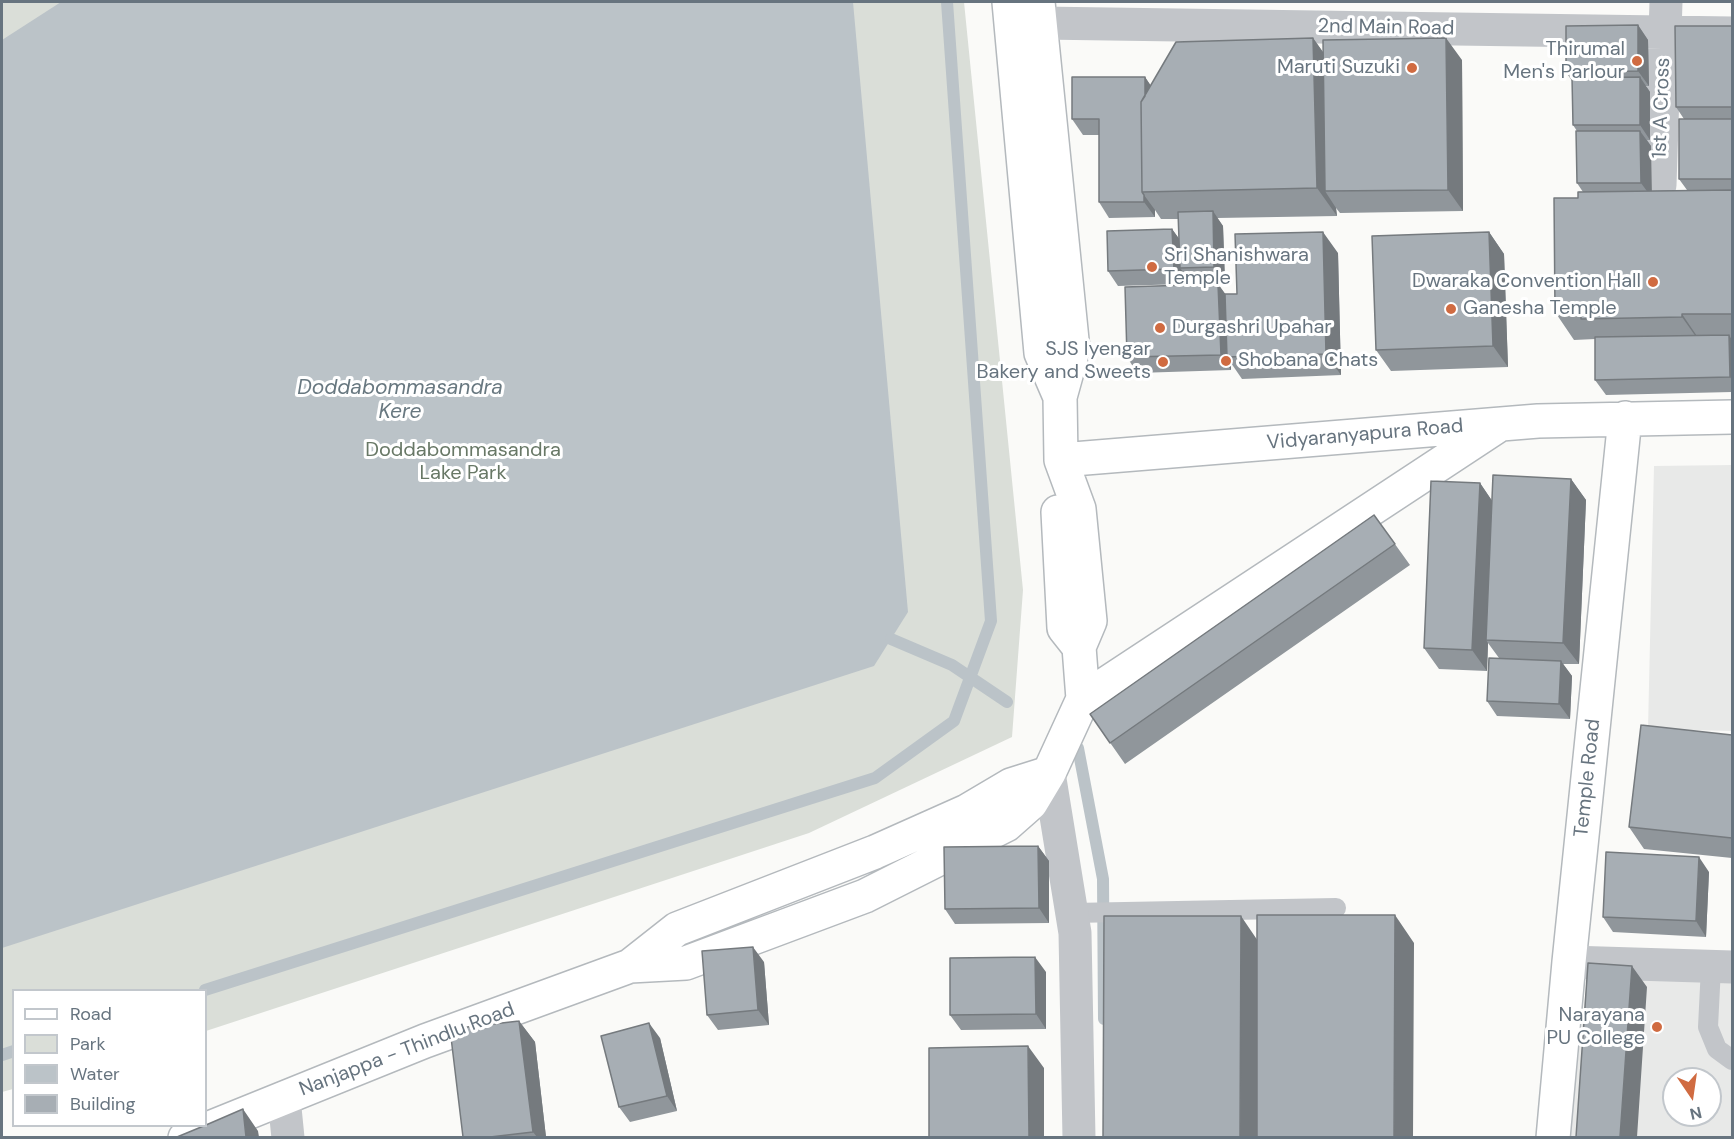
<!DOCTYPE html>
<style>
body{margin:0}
#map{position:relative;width:1734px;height:1139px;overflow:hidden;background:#fafaf8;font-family:"DM Sans",sans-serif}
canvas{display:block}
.frame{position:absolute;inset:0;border:3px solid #67747f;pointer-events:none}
.legend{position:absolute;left:12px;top:989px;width:195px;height:138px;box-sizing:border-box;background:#fff;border:2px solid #c2c7cc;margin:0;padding:8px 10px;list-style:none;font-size:18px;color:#67747f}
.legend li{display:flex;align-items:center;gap:12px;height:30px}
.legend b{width:30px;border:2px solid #c2c7cc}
.north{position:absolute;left:1662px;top:1067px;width:60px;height:60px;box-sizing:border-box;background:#fff;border:2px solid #c2c7cc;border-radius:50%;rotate:167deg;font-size:16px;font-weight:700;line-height:24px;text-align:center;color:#67747f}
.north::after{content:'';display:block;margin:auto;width:21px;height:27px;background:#d06b41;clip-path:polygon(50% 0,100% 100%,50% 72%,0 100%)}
</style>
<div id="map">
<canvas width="1734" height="1139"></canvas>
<div class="frame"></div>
<ul class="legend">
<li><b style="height:8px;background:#fff"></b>Road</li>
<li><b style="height:16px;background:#daded8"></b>Park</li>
<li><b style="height:16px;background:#bbc3c8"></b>Water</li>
<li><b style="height:16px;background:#a7aeb4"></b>Building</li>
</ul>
<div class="north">N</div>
</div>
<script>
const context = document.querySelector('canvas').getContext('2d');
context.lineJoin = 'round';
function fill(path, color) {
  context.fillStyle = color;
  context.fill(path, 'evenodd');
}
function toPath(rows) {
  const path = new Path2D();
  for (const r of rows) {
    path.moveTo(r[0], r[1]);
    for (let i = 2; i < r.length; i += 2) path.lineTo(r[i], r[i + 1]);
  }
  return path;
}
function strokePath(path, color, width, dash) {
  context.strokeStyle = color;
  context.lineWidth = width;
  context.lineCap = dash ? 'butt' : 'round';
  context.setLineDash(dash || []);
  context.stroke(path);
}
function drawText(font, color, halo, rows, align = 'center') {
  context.font = font + ' "DM Sans",sans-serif';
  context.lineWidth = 6;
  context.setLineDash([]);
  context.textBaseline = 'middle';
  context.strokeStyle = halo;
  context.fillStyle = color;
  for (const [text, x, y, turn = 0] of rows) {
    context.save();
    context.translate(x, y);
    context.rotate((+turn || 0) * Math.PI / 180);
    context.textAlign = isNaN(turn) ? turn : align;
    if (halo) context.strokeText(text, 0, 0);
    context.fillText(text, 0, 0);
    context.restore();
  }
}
const built = toPath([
 [1732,465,1732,731,1648,729,1654,466],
 [1588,970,1732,975,1732,1137,1569,1138],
 [1674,1079,1710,1079,1710,1115,1674,1115]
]);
const green = toPath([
 [2,2,964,2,1023,590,1012,737,809,833,206,1031,206,990,14,990,13,1089,2,1092]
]);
const water = toPath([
 [61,2,853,2,908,612,874,666,2,948,2,40]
]);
const stream = toPath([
 [891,639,952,665,1007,702],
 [1071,742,1078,748,1103,879,1104,1019],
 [205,990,875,778,954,721,991,621,947,2],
 [2,1055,14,1051]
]);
const lane = toPath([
 [1072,913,1336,908],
 [1711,967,1708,1027,1717,1049,1732,1060]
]);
const street = toPath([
 [1040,23,1732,33],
 [1660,185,1666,2],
 [1049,773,1075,933,1079,1138],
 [1569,962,1732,967],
 [284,1098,288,1138]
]);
const secondary = toPath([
 [1009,2,1041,353,1060,397],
 [1061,460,1538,421,1732,417],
 [1058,512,1064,628,1079,647],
 [1083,699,1496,427],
 [630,966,677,929,875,852,967,811,1011,785,1049,773],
 [185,1138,425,1041,630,966,686,963,865,896,1006,825,1031,803,1049,773,1083,699,1079,647,1090,621,1079,509,1061,460,1060,397,1073,350,1038,2],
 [1553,1138,1569,962,1625,418]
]);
const wall = toPath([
 [1638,25,1648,40,1649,86,1646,86,1650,92,1650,140,1647,140,1651,146,1651,191,1687,190,1679,179,1684,119,1676,107,1732,26,1732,392,1606,395,1595,380,1595,339,1574,340,1555,312,1578,198,1583,192,1577,183,1577,131,1573,125,1572,81,1566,72],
 [1313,38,1323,52,1462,60,1463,211,1340,213,1336,208,1337,216,1217,218,1223,226,1225,282,1191,283,1184,273,1184,284,1118,286,1108,271,1172,229,1179,239,1179,219,1161,219,1155,210,1155,217,1109,218,1099,202,1099,135,1083,135,1072,119,1145,77,1151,86],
 [1489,232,1504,254,1508,367,1391,371,1376,350],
 [1338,253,1341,375,1242,379,1231,363,1231,370,1137,373,1127,357,1218,284,1225,294,1237,294],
 [1571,479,1586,500,1579,664,1563,664,1572,676,1570,719,1497,716,1487,701,1499,658,1488,643,1487,671,1439,669,1424,648,1480,483,1492,501],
 [1374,515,1410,565,1125,764,1090,714],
 [1732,735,1732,858,1644,849,1629,827],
 [1038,846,1049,861,1049,923,955,924,945,909],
 [1709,872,1706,937,1613,932,1603,917],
 [764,962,769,1025,718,1030,707,1015],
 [1046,972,1046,1029,961,1030,950,1015],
 [519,1021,535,1042,546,1137,463,1137],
 [660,1038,677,1111,630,1122,619,1107]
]);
const shadedWall = toPath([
 [1638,25,1648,40,1649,86,1638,71],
 [1313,38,1332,65,1325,191,1336,208,1337,216,1317,188],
 [1446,38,1462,60,1463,211,1448,190],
 [1145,77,1155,92,1144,192],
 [1640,77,1650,92,1650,140,1640,125],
 [1640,131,1651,146,1652,198,1641,183],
 [1144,195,1155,210,1155,217,1144,202],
 [1213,211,1223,226,1225,282,1214,267],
 [1172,229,1183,244,1180,268,1184,273,1184,284,1174,269],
 [1323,232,1338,253,1341,375,1326,354],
 [1489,232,1504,254,1508,367,1493,346],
 [1218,284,1229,299,1227,357,1231,363,1231,370,1221,355],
 [1682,314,1701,342,1701,344,1682,317],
 [1729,335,1732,340,1732,380,1730,377],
 [1571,479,1586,500,1579,664,1563,643],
 [1480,483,1495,505,1486,640,1488,643,1487,671,1472,650],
 [1561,661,1572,676,1570,719,1559,704],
 [1038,846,1049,861,1049,923,1039,908],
 [1699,857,1709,872,1706,937,1696,921],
 [1395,915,1414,943,1413,1137,1394,1137],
 [1241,916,1260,944,1260,1137,1240,1137],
 [753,947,764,962,769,1025,758,1010],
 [1035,957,1046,972,1046,1029,1036,1014],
 [1632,966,1647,987,1637,1137,1620,1137],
 [519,1021,535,1042,546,1137,537,1137,533,1132],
 [649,1023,660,1038,677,1111,667,1096],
 [1028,1046,1044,1068,1044,1137,1029,1137],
 [243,1109,258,1131,259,1137,246,1137]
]);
const building = toPath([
 [1638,25,1638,71,1566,72,1566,26,1638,25],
 [1675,26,1732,26,1732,107,1676,107,1675,26],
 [1313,38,1317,188,1142,192,1141,102,1176,42,1313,38],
 [1446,38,1448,190,1325,191,1323,40,1446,38],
 [1072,77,1145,77,1145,96,1141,102,1142,192,1144,195,1144,202,1099,202,1099,119,1072,119,1072,77],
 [1640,77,1640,125,1573,125,1572,78,1640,77],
 [1679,119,1732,119,1732,179,1679,179,1679,119],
 [1576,131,1640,131,1641,183,1577,183,1576,131],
 [1732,190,1732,314,1682,314,1682,317,1581,319,1581,312,1555,312,1554,198,1578,198,1578,192,1732,190],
 [1213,211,1214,267,1180,268,1178,212,1213,211],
 [1172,229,1174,269,1108,271,1107,231,1172,229],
 [1323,232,1326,354,1227,357,1225,294,1237,294,1235,234,1323,232],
 [1489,232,1493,346,1376,350,1372,236,1489,232],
 [1218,284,1221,355,1127,357,1125,287,1218,284],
 [1729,335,1730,377,1595,380,1595,337,1729,335],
 [1493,475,1571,479,1563,643,1486,640,1493,475],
 [1431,481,1480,483,1472,650,1424,648,1431,481],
 [1374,515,1395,544,1110,743,1090,714,1374,515],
 [1489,658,1561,661,1559,704,1487,701,1489,658],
 [1641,725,1732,735,1732,838,1629,827,1641,725],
 [1038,846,1039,908,945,909,944,847,1038,846],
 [1606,852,1699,857,1696,921,1603,917,1606,852],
 [1257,915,1395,915,1394,1137,1257,1137,1257,915],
 [1104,916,1241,916,1240,1137,1103,1137,1104,916],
 [753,947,758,1010,707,1015,702,951,753,947],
 [1035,957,1036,1014,950,1015,950,958,1035,957],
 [1588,963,1632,966,1620,1137,1576,1137,1588,963],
 [519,1021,533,1132,490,1137,463,1137,450,1029,519,1021],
 [649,1023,667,1096,619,1107,601,1036,649,1023],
 [1028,1046,1029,1137,929,1137,929,1048,1028,1046],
 [243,1109,246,1137,177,1137,206,1125,243,1109]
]);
const markers = [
 [1637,61,6,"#d06b41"],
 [1412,68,6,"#d06b41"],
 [1152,267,6,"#d06b41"],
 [1653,282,6,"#d06b41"],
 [1451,309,6,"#d06b41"],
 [1160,328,6,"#d06b41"],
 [1226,361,6,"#d06b41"],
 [1163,362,6,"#d06b41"],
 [1657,1027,6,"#d06b41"]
];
const streetNames = [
 ["2nd Main Road",1386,28,1],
 ["1st A Cross",1662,108,-88],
 ["Vidyaranyapura Road",1365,435,-5],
 ["Temple Road",1588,778,-84],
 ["Nanjappa - Thindlu Road",407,1050,-21]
];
const poiNames = [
 ["Thirumal",1625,50],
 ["Men's Parlour",1625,73],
 ["Maruti Suzuki",1400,68],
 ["Sri Shanishwara",1164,256,"left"],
 ["Temple",1164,279,"left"],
 ["Dwaraka Convention Hall",1641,282],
 ["Ganesha Temple",1463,309,"left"],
 ["Durgashri Upahar",1172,328,"left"],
 ["SJS Iyengar",1151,350],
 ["Bakery and Sweets",1151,373],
 ["Shobana Chats",1238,361,"left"],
 ["Narayana",1645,1016],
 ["PU College",1645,1039]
];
const parkNames = [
 ["Doddabommasandra",463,451],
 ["Lake Park",463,474]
];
const waterNames = [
 ["Doddabommasandra",400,388],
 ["Kere",400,412]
];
fill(built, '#e8e9e8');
fill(green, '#daded8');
fill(water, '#bbc3c8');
strokePath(stream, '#bbc3c8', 12);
strokePath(secondary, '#b4b9bd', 36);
strokePath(lane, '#c2c5c9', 20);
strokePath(street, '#c2c5c9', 33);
strokePath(secondary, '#fff', 33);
fill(wall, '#90969b');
fill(shadedWall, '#757a7e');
fill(building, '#a7aeb4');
strokePath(building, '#757a7e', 1.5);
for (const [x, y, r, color] of markers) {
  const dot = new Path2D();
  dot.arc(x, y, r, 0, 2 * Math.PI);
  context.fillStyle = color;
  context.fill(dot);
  strokePath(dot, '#fff', 2);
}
drawText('20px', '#67747f', '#fff', streetNames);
drawText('20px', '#67747f', '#fff', poiNames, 'right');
drawText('20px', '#687866', '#fff', parkNames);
drawText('italic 21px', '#687880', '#fff', waterNames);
</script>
